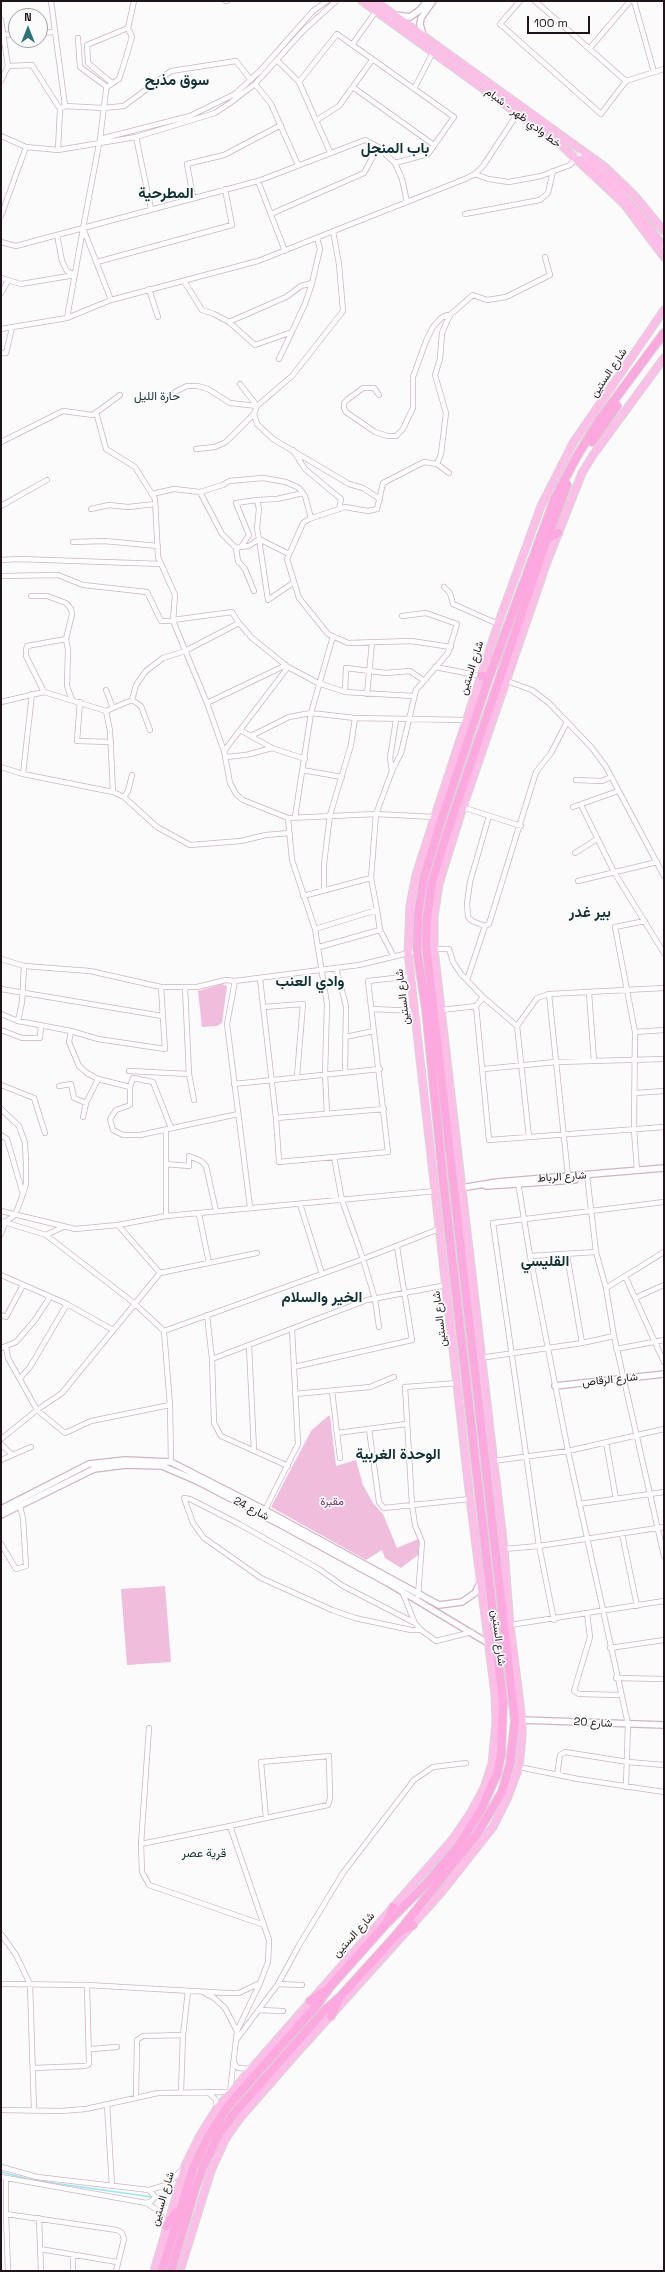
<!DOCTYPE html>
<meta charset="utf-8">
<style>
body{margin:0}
#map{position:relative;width:665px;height:2272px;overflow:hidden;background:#fbfbfb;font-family:"Space Grotesk",sans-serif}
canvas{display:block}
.frame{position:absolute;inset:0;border:2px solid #1f141b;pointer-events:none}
.north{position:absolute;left:8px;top:8px;width:40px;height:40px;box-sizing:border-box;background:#fbfbfb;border:1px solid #a39fa1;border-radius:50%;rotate:0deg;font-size:11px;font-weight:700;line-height:16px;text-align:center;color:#1f141b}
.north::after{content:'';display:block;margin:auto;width:14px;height:18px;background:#2b747b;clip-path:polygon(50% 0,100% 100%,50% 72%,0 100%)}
.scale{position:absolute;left:527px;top:16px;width:63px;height:18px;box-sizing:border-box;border:2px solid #1f141b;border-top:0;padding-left:5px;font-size:12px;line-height:14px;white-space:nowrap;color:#1f141b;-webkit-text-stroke:3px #fbfbfb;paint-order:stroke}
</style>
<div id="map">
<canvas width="665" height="2272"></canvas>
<div class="frame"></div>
<div class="north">N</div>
<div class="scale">100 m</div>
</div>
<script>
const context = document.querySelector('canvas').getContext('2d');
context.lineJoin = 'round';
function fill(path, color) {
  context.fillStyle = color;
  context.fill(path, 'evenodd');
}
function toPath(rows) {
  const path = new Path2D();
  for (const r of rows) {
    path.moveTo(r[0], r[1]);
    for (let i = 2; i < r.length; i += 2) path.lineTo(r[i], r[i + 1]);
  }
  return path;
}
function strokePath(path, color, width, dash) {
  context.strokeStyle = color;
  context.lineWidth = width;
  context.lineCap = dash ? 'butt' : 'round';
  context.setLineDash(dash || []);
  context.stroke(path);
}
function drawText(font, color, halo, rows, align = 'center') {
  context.font = font + ' "Space Grotesk",Vazirmatn,sans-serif';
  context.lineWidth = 3.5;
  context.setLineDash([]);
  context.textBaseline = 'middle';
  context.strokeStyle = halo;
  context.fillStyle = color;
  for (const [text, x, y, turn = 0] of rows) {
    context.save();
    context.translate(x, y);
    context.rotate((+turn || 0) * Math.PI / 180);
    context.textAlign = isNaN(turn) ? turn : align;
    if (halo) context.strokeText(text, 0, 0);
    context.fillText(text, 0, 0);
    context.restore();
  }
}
const green = toPath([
 [222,984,227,986,222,1023,217,1026,202,1027,198,991],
 [328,1416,330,1416,336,1466,356,1460,363,1485,373,1503,383,1514,397,1548,418,1539,421,1545,418,1555,401,1568,385,1558,382,1550,366,1560,271,1507,311,1431],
 [165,1586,171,1662,127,1665,121,1589]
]);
const stream = toPath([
 [1,2172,32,2180,152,2197]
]);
const minor = toPath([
 [51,1,65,106],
 [226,1,227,1],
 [520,1,500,24,601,114,626,81],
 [535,1,626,81,664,69],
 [634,1,654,72],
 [1,20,8,66,32,65,60,109],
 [40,33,55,32],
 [1,35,16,34],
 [78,38,80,67,107,87],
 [352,45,376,11],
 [590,48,630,1],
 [277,60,299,82,330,152],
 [1,81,8,66],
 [299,82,337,34,454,117,428,154,395,163],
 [112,83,88,63,87,45,128,28,134,1],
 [255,84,271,104,298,165],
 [354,88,434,145],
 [414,89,433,52],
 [317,120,339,106,372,60],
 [1,136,26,147,58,150,136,137,215,113,230,103,255,84,303,31,336,1],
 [136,137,151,209],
 [100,139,190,116,235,94,260,71,313,11,327,1],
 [58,150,60,109,65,106,103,108,124,106,171,71,236,61,251,80],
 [475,174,488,179,509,182,541,176,570,165,583,151],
 [258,181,285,251],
 [193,197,187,164,224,155,281,125],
 [271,214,364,173,378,147],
 [465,214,540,200,548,193,553,171],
 [1,216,26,147],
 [333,231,339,264,343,311,292,376,257,406,254,414,257,424,273,439,349,484,363,488,380,499],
 [57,235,62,261,67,271,75,275],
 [1,242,16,246,258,181,365,140,378,147,395,163,402,179,407,202],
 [97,262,232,225,225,189],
 [1,278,21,284,75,275],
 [184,281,202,310,214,314,229,322,255,345,292,332],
 [149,289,158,317],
 [1,293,8,281],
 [111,300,83,228,100,139,106,90,107,87,119,79,123,67,132,37,128,28],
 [67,318,83,229],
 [229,322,286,297,301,286,312,283],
 [1,329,67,318,111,300,258,261,465,179,475,174,483,166,518,113],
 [1,353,6,353,12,328],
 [279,359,305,304,312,283,320,249,317,238],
 [175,392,187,386,198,386,208,389,230,403,257,406,240,384],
 [379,395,374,388,363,388,348,399,344,403,344,408,346,412,375,432,388,436,396,436,403,429,413,408,413,377,426,341,433,327,441,318,447,315,448,319],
 [96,412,106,449,135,467,155,499,158,557,175,595,173,621,207,703,224,751,230,783,236,794,243,800,288,818,376,814,435,817],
 [1,442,63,411,93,415,120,395],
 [196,449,215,447,226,442,254,414],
 [293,450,305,469,341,499,339,509],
 [437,464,441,454,446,413,435,375,440,359,442,333,448,319,451,314,473,295,487,300,506,297,550,275,545,257],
 [449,473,437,464,424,462,383,483,377,509,368,511,345,507,309,519,303,523,287,559,299,598,328,634,348,643,411,641,451,647],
 [200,492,222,534,236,548,241,547],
 [152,494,174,489,200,492,223,485,229,481,263,478,286,482,299,488,305,496,311,518],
 [257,500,236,503,249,535,241,547,249,546,259,539],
 [1,506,47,480],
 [91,509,109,505,128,507,155,504],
 [259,539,268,600,293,583],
 [73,542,104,541,158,546],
 [236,548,238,561,245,569,254,591],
 [289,554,259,539,257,528,259,509,257,500,277,499,303,493],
 [1,560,19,559,161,564],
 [1,576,58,575,83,585,147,592,161,621,173,621],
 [444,587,450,593,453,604,498,624],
 [31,596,47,596,66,603,71,609,72,614,66,639,27,646,26,650,26,656,44,692],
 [173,620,232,612,239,623],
 [66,639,68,650,67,686,72,700],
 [435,667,481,676],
 [507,681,532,690,549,703,592,748,606,767,664,876],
 [106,690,113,708],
 [345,692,346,668,386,673,410,671,423,680],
 [367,694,372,643],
 [132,700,141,706,150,730],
 [1,702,44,692,106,711,132,700,136,685,146,671,163,658,185,651,239,623,252,638,288,667,318,683,345,692,413,696],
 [80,702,77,741,111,742],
 [207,703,286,665],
 [106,711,110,731,113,792],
 [240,730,272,748,305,759],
 [251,736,289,717,311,713,355,718,466,720],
 [224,751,288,667],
 [225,757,246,755,272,748],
 [1,767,23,774,113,792,124,797,157,827,190,845,241,841,266,835,289,833],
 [302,770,342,777],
 [392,771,390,758,396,720],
 [23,774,32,694],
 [576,780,602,781,611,777],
 [124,797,128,791,132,775],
 [581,805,614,872,664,953],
 [462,807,521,826],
 [573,807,618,791],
 [295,817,311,713,333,636],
 [288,818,292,860,315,929,327,1004,325,1074,327,1114],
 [575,853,597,839],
 [578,881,657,862],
 [324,890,324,864,330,815,351,745,355,718],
 [303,896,371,878],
 [377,910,380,930,394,957],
 [485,926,472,921,468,917,467,904,470,882,489,816],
 [315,929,377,910,371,878,376,814,392,771,401,753,416,690,448,653,457,624,426,613,402,616],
 [319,947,380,930],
 [434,949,449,949,453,962,461,974,483,997,517,1026],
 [1,959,24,966,90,971,161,987,197,987,226,980,235,981,359,965,417,951],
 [336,968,346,1006,345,1072],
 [260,979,276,1118,279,1162,388,1152,368,981,412,976],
 [467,980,485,926,489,924,536,772,551,753,567,722],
 [235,981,227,1024,250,1207],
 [185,987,189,1074,194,1100],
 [1,989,162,1016],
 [589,993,594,1061],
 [549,994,568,1176],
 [476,1006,489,1140,664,1127],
 [263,1007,303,1004,297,1076],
 [372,1009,415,1011],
 [442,1010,476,1006,483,997],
 [1,1014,18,1021,71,1031,98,1039,165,1049,161,987],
 [18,1021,22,1002,24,966],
 [1,1030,22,1038,40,1038,41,1025],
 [71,1031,69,1042,79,1066,87,1073,98,1079,130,1087,130,1105,116,1110,110,1119,113,1130,123,1135,140,1135,238,1114],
 [635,1032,664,1030],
 [345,1037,374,1031],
 [484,1069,556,1062,664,1059],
 [129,1071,189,1074],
 [234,1084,380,1069],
 [1,1085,34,1098,45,1133],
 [59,1086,71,1084,74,1098,86,1103,98,1079],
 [130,1087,133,1078,153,1082,171,1128],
 [635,1093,664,1091],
 [1,1109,19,1126,25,1143,26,1163,26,1184,23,1194,15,1215,5,1222,1,1234],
 [83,1117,86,1103],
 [276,1118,384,1109],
 [166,1130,166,1216],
 [1,1135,7,1139,23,1194],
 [529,1137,517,1026,537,998,549,994,664,988],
 [334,1157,342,1200,363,1259,375,1299,379,1327],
 [166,1164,189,1166,189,1156,201,1161,206,1166,216,1211],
 [637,1170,634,1130,635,1032,615,927,645,921],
 [587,1175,596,1252,606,1288,614,1336,664,1556],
 [518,1182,530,1256,568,1451,628,1724,626,1787],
 [300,1204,322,1274],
 [1,1211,75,1229,118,1225,166,1216,436,1191],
 [199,1214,209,1263],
 [1,1221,46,1235,134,1303,164,1331,170,1405,171,1462],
 [118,1225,160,1273],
 [46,1235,63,1227],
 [567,1255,582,1343],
 [530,1256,596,1252],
 [1,1275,67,1304,113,1330],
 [625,1276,664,1362],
 [606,1288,664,1252],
 [635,1298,664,1285],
 [1,1315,6,1317,23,1285],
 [207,1315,212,1359,214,1423,221,1436,288,1466],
 [164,1331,363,1259,439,1229],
 [249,1346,254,1450],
 [6,1347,8,1358,37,1410,65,1433,91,1421,170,1405],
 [1,1348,16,1342,35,1320,50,1297],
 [616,1349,664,1340],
 [480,1358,582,1343,614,1336],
 [212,1359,367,1300,447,1285],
 [294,1367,412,1340,397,1247],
 [20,1378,30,1367,67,1304],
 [332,1391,340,1458],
 [295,1394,370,1387,394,1377],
 [369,1429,379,1502,384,1508,470,1499],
 [337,1433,406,1424],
 [1,1439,37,1410,62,1393,160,1273,257,1253],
 [606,1442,616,1499],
 [1,1444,12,1455],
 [1,1460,31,1447],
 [493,1461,568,1451,664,1429],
 [579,1504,664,1492],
 [265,1510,298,1444,292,1329],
 [622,1534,637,1606],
 [1,1544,16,1569,26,1566,23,1518,20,1507],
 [504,1549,539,1546,664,1527],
 [402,1591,414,1621],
 [418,1596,422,1542,415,1525,412,1505,405,1387,458,1383],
 [587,1613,590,1637,574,1691,579,1694,620,1695],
 [554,1620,539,1546,493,1223,664,1202],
 [510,1625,664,1601],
 [421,1630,411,1630,355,1618,332,1610,261,1578,204,1538,193,1523,184,1498,190,1499,239,1524,319,1569,343,1586,415,1623,421,1630,436,1641,472,1632],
 [610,1648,664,1640],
 [616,1678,664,1679],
 [149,1728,141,1844,142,1872,149,1885,264,1925],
 [519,1767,578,1779,664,1792],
 [557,1775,560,1755,565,1752,628,1762,664,1765],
 [141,1844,230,1826,266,1818,328,1805,330,1798,329,1756,261,1762,266,1818],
 [1,1934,16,1955,30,1984,34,2110],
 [1,1984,87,1985,227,1993,239,1993,260,1983],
 [278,1984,302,1985],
 [206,1994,213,1997,225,2008,237,2031],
 [259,2010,283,2011],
 [237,2039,278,1984,298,1947,343,1873,414,1780,433,1767,466,1763],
 [91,2049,117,2047],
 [233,2062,238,2068,251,2069],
 [33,2068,85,2066,89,2064,87,1985],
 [181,2091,183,2035,188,1991],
 [208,2092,216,2100,217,2108],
 [136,2097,137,2040,143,2036,183,2035],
 [107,2104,112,2186],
 [1,2110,61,2111,86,2109,158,2093,230,2092,237,2031,260,1983,268,1962,269,1940,230,1826],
 [1,2167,37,2177,149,2190,166,2185,183,2169],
 [1,2177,146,2203,159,2211,166,2226],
 [6,2179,6,2214,117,2230,122,2233,124,2239,116,2271],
 [146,2203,152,2201,155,2197,149,2190],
 [6,2214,8,2271],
 [39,2218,41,2271],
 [40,2249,117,2262],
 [73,2271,73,2255]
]);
const tertiary = toPath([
 [396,15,410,17,421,9,427,1],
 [423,35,420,24,421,18,433,1],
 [486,1186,575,1180],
 [461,1188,497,1182,664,1168],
 [555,1386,664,1374],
 [1,1509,89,1464,125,1460,171,1462,265,1510,439,1605,462,1602,475,1593,480,1583],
 [1,1515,94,1469,126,1465,162,1466,197,1481,285,1527,388,1583,488,1643],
 [522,1720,664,1725]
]);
const primary = toPath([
 [362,1,561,145,624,204,664,257],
 [375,1,605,167,634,195,664,231],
 [578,159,588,162,614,185,636,210,661,243],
 [154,2271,185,2166,199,2137,217,2108,452,1840,470,1814,484,1788,492,1764,496,1722,495,1694,470,1499,408,953,410,906,416,875,432,825,498,624,541,506,573,443,664,310],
 [180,2271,211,2171,226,2138,241,2117,296,2054,441,1893,493,1827,508,1797,519,1767,522,1738,522,1720,510,1625,504,1549,434,949,434,917,439,884,463,807,547,562,582,473,593,455,664,358]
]);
const trunk = toPath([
 [592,442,617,406],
 [547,539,558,533],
 [481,676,489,677],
 [388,1920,393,1907],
 [399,1932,413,1925],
 [310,2001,323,1992],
 [331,2016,339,2000],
 [166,2226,176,2212],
 [162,2271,193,2168,208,2137,228,2106,317,2005,329,1988,386,1924,427,1883,459,1845,481,1810,497,1774,501,1755,503,1702,444,1189,426,1009,417,951,418,915,424,877,439,827,489,677,555,498,577,456,598,422,664,333],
 [171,2271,195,2189,203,2167,219,2134,236,2111,325,2010,340,1997,397,1934,477,1834,502,1792,510,1764,515,1721,426,944,427,918,432,882,447,833,547,539,567,485]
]);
const streetNames = [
 ["خط وادي ظهر - شبام",523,118,37],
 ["شارع الستين",609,373,-56],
 ["شارع الستين",472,668,-72],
 ["شارع الستين",403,997,-97],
 ["شارع الرباط",562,1177,-4],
 ["شارع الستين",440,1319,-97],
 ["شارع الرقاص",610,1380,-6],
 ["شارع 24",251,1509,27],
 ["شارع الستين",498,1638,83],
 ["شارع 20",593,1723,3],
 ["شارع الستين",354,1935,-48],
 ["شارع الستين",163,2199,-73]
];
const parkNames = [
 ["مقبرة",332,1502]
];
const neighbourhoodNames = [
 ["حارة الليل",157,397],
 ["قرية عصر",204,1854]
];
const districtNames = [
 ["سوق مذبح",177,81],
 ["باب المنجل",395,149],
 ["المطرحية",166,194],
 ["بير غدر",590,913],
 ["وادي العنب",310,982],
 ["القليسي",545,1262],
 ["الخير والسلام",322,1298],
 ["الوحدة الغربية",398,1455]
];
fill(green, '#f0bedc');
strokePath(stream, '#93e9f1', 1.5);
strokePath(minor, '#d1b2c5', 6);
strokePath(tertiary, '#d1b2c5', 8);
strokePath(primary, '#d7d5d6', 9);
strokePath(trunk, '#d7d5d6', 10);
strokePath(minor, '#fff', 4.5);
strokePath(tertiary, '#fff', 5.5);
strokePath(primary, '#febee8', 7);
strokePath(trunk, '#fea8e0', 8);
drawText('11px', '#1f141b', '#fbfbfb', streetNames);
drawText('11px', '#7a3564', '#fbfbfb', parkNames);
drawText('12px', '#0f3236', '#fbfbfb', neighbourhoodNames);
drawText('bold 15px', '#0f3236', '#fbfbfb', districtNames);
</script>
